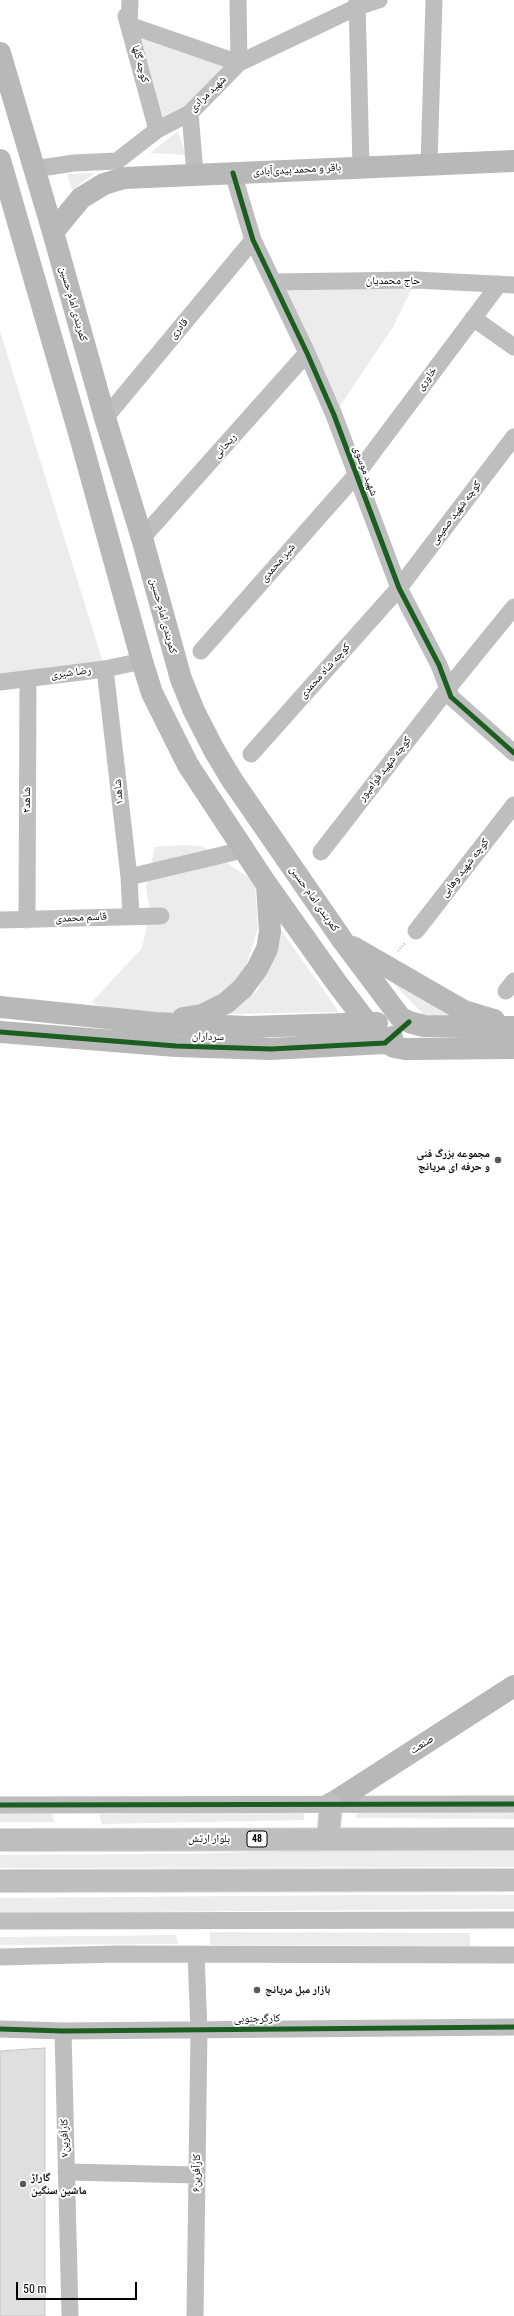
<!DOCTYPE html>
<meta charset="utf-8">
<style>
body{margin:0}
#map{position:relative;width:514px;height:2316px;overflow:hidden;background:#fff;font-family:"Roboto Condensed",sans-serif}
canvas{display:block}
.scale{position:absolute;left:16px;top:2282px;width:121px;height:18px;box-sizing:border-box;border:2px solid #000;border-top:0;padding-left:5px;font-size:12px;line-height:14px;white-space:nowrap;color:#000;-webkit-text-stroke:3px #fff;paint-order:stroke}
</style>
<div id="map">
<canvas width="514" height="2316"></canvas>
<div class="scale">50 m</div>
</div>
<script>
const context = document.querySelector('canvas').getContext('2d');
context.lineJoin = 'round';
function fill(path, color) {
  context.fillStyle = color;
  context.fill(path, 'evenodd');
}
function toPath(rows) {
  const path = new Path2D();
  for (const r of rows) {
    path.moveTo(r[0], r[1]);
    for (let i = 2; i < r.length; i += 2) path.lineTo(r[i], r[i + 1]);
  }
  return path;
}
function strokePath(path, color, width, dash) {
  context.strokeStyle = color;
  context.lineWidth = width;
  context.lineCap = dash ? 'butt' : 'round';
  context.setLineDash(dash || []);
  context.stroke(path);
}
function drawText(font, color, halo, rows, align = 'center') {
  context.font = font + ' "Roboto Condensed","Noto Naskh Arabic",sans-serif';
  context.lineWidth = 4;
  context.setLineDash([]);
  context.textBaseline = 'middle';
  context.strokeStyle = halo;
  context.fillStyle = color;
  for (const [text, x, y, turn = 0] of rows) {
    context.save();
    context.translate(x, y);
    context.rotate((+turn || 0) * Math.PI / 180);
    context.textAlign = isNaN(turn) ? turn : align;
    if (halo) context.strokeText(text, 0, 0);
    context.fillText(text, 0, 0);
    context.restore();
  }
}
const green = toPath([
 [129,25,239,63,157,130],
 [178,131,186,155,150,153],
 [95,173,72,190,67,174],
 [416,280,393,327,334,415,273,282],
 [0,331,105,669,0,682],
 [181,845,202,846,255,882,258,928,246,966,230,989,200,1005,143,1020,91,1003,142,948,150,913,146,887,155,847],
 [278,926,339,1012,225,1014,258,990],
 [382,972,466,1019,424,1015],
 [358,1807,514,1808,514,1819,356,1818],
 [304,1810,304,1820,102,1824,99,1814],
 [0,1812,52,1812,54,1822,0,1822],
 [320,1850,514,1851,514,1867,0,1868,0,1855,184,1854],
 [365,1895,514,1895,514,1909,0,1913,0,1898],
 [210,1932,470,1933,470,1946,210,1945],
 [176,1935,178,1944,0,1945,0,1937]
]);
const building = toPath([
 [45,2048,45,2316,0,2316,0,2051,45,2048]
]);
const path = toPath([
 [398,951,405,943]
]);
const street = toPath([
 [130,0,129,25,239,63,238,0],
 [357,0,361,167],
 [126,16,157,130],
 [190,113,195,174],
 [429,164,434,0],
 [34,169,74,163,117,161,157,130,190,113,239,63,357,7,379,0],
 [233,173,253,240,307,353,334,415,399,588,439,665,451,697,514,753],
 [273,282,416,280,514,285],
 [473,318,514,347],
 [105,418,253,240],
 [142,538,307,353],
 [201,651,356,475,499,284],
 [105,669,129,877,131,916],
 [0,682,105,669,142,661],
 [251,754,399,588,514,437],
 [321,852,449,687,514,607],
 [129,877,243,850],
 [0,920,161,916],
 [27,920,28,679],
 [416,931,514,805],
 [506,991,514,981],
 [0,1805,514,1804],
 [0,1921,514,1920],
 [0,1957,118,1954,514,1955],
 [0,2029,63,2031,514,2027],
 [63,2031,70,2316],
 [66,2172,197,2175],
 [195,2316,199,2030,196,1954]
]);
const secondary = toPath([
 [0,53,53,232,105,418,142,538,181,679,194,711,214,750,232,780,343,941,400,1017,409,1022,424,1026,514,1027],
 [0,160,79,433,142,661,152,693,188,765,267,885,336,982,377,1036,394,1047,405,1049,514,1048],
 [53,232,81,198,104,184,124,178,514,161],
 [353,947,464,1011,494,1020],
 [0,1007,155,1023,248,1027,377,1023],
 [183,1018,202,1015,226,1003,243,988,257,969,267,949,270,931,267,885],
 [0,1032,176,1046,271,1049,385,1043,392,1037],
 [331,1804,514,1686]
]);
const highway = toPath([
 [328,1839,331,1804],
 [0,1840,514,1839],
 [0,1881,514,1880]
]);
const cycleway = toPath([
 [233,173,253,240,307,353,334,415,399,588,439,665,451,697,514,753],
 [0,1032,176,1046,271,1049,385,1043,409,1022],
 [0,1805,514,1804],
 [0,2029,63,2031,514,2027]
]);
const markers = [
 [498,1160,4,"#595959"],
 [257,1990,4,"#595959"],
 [23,2184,4,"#595959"]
];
const shields = [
 [257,1839,20]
];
const shieldNames = [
 ["48",257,1839]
];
const streetNames = [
 ["کوچه گلها",140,64,75],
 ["شهید مرادی",208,94,-44],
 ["باقر و محمد بیدی‌آبادی",297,170,-3],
 ["حاج محمدیان",393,281],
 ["کمربندی امام حسین",73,304,74],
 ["قادری",179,329,-50],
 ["خاوری",427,379,-53],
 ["ریحانی",225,446,-48],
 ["شهید موسوی",365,471,70],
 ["کوچه شهید صمیمی",456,513,-53],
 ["شیر محمدی",278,563,-49],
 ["کمربندی امام حسین",163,616,75],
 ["کوچه شاه محمدی",325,671,-48],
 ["رضا شیری",71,673,-7],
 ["کوچه شهید قوامپور",385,769,-52],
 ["شاهد۱",119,792,-96],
 ["شاهد۲",27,800,-90],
 ["کوچه شهید وهابی",465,868,-52],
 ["کمربندی امام حسین",314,899,55],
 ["قاسم محمدی",81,918,-3],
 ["سرداران",208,1037,2],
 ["صنعت",422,1745,-33],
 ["بلوار ارتش",209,1839],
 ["کارگرجنوبی",257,2019,-1],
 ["کارآفرین۷",65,2138,-91],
 ["کارآفرین۶",197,2173,-89]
];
const poiNames = [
 ["مجموعه بزرگ فنی",490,1154,"right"],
 ["و حرفه ای مریانج",490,1167,"right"],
 ["بازار مبل مریانج",265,1990],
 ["گاراژ",31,2178],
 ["ماشین سنگین",31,2191]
];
fill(green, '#ececec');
fill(building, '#dfdfdf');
strokePath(building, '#c7c7c7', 1);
strokePath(highway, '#dbdbdb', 24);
strokePath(path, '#b9b9b9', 2.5, [1, 2]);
strokePath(street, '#bebebe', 17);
strokePath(secondary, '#b8b8b8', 22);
strokePath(highway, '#bebebe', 22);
strokePath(cycleway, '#1b5e20', 5);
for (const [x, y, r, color] of markers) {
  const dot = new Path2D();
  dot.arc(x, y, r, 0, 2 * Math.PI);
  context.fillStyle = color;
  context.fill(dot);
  strokePath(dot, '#fff', 1.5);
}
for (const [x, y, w] of shields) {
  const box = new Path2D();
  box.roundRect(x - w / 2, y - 8, w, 16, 3);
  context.fillStyle = '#fff';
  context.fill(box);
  strokePath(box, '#000', 1);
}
drawText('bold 10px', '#000', null, shieldNames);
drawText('11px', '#000', '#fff', streetNames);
drawText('bold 11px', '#000', '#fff', poiNames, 'left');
</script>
